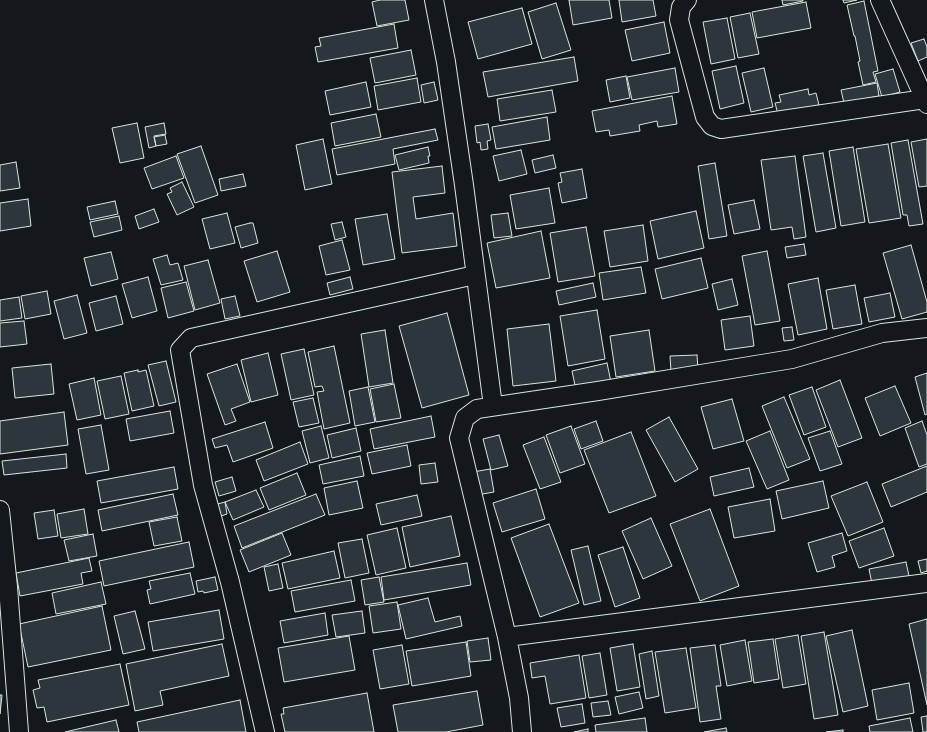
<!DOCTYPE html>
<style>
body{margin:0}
canvas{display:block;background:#14181c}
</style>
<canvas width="927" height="732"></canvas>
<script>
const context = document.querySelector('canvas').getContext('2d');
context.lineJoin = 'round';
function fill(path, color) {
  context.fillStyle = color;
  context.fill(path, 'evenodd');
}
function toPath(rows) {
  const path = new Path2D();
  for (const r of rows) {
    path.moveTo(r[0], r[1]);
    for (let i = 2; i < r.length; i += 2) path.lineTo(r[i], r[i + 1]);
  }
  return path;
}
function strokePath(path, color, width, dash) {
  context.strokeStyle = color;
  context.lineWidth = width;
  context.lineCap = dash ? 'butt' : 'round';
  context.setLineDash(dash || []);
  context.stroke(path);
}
const building = toPath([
 [380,0,405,0,409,20,377,26,372,2,380,0],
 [569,0,609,0,612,18,573,25,569,0],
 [619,0,653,0,656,16,622,22,619,0],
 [782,0,803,0,803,1,783,5,782,0],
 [843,0,857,0,844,3,843,0],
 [864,1,878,71,873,72,876,82,863,85,858,62,860,61,855,36,854,36,847,5,864,1],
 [806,2,811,28,757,38,752,12,806,2],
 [556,3,571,50,542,59,528,12,556,3],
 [522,8,532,44,478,59,468,22,522,8],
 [750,13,759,54,738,58,730,17,750,13],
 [727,18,735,59,711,64,703,22,727,18],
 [664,22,670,53,632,61,625,30,664,22],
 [394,24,398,48,318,62,315,47,321,46,319,38,394,24],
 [924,39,927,47,927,57,918,61,911,43,924,39],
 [411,50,416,75,375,83,370,58,411,50],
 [574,57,578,81,488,97,483,72,574,57],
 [736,66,744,103,720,109,712,71,736,66],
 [675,68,679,92,632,100,627,77,675,68],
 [764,68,773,107,751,112,742,73,764,68],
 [893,69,900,92,882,97,875,74,893,69],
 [626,76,630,98,610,102,606,80,626,76],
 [417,78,421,102,378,110,374,86,417,78],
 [366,82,371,107,330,115,325,91,366,82],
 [434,82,438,100,424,103,421,85,434,82],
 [877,83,879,96,844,103,841,90,877,83],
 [808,89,809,95,816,93,819,105,778,114,775,103,781,102,779,95,808,89],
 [552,90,556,112,500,121,497,99,552,90],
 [672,96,677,124,658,127,657,121,639,125,640,131,610,136,609,130,596,132,592,111,672,96],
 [376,114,381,137,335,146,331,123,376,114],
 [547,117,550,140,496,149,492,127,547,117],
 [137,123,144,158,120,163,112,128,137,123],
 [164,123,166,134,154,136,156,146,149,148,145,127,164,123],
 [488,124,491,140,487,141,488,149,481,150,480,142,477,143,475,126,488,124],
 [435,129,438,140,393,149,395,164,337,175,332,149,435,129],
 [165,135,167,144,156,146,154,137,165,135],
 [323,139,332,184,305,190,296,145,323,139],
 [927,139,927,186,919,187,911,142,927,139],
 [908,140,923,224,909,226,907,215,903,215,891,143,908,140],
 [888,144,901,218,869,223,856,149,888,144],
 [201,146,218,195,195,203,177,154,201,146],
 [428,147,430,156,428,156,429,163,399,170,395,155,428,147],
 [853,147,865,222,841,226,829,151,853,147],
 [521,150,527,174,499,181,493,156,521,150],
 [823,153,836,228,816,232,803,156,823,153],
 [553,155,556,168,535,173,532,160,553,155],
 [176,156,184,178,152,189,144,168,176,156],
 [795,156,806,237,794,239,792,227,771,230,761,160,795,156],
 [16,162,20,188,0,191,0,165,16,162],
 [715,163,727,236,709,239,698,166,715,163],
 [442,166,445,193,413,197,416,219,453,213,457,246,402,253,392,172,442,166],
 [582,169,587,198,562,203,558,183,562,182,560,173,582,169],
 [243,174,246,186,221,191,219,179,243,174],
 [182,182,194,207,177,215,167,194,172,192,170,188,182,182],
 [549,188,555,223,516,229,510,195,549,188],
 [28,199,31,226,0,231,0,203,28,199],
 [754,200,760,229,734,234,728,205,754,200],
 [115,201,118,214,90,220,87,207,115,201],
 [154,209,159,222,139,229,135,216,154,209],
 [696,211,704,248,658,259,650,221,696,211],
 [227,213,235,243,210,249,202,219,227,213],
 [508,213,512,236,494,238,491,215,508,213],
 [387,214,395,259,363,265,355,219,387,214],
 [119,216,122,230,94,237,90,222,119,216],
 [342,222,346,237,335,240,331,224,342,222],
 [250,223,253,223,258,243,241,248,235,227,250,223],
 [643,225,648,261,610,267,604,231,643,225],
 [586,227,595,276,558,282,550,233,586,227],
 [541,231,550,278,496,288,487,243,541,231],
 [342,240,350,270,326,275,319,246,342,240],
 [804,244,806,255,787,258,785,247,804,244],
 [911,245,927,302,927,312,902,319,883,253,911,245],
 [277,251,290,292,257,302,244,261,277,251],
 [767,251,780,321,755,325,742,256,767,251],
 [111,252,118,279,91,286,84,258,111,252],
 [167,255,170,265,178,263,183,280,161,285,153,259,167,255],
 [701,258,708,288,662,299,655,269,701,258],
 [208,260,220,303,195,310,184,266,208,260],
 [641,267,646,293,603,300,599,273,641,267],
 [148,277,157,311,132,318,122,284,148,277],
 [350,277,353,289,330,295,327,283,350,277],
 [818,278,827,329,798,335,788,284,818,278],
 [732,279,738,305,718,310,712,284,732,279],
 [186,282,194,311,168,318,161,288,186,282],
 [593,283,596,297,559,305,556,291,593,283],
 [855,285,862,324,833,329,826,290,855,285],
 [47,291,51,314,25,319,21,296,47,291],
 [890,293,895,317,869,322,864,298,890,293],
 [77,295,87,333,64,339,54,301,77,295],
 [116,296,123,324,96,331,89,303,116,296],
 [235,296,240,316,225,319,221,299,235,296],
 [19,297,22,318,0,321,0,300,19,297],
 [597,310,605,359,568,366,560,316,597,310],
 [447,313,469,395,422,408,399,326,447,313],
 [750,316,754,346,725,350,721,320,750,316],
 [24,321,27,344,0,347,0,323,24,321],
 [549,324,556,381,513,386,507,329,549,324],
 [792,327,794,340,784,341,782,328,792,327],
 [385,330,393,383,369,387,361,334,385,330],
 [649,330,655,371,616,377,610,336,649,330],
 [334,346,350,423,324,429,317,392,324,391,322,386,315,387,308,352,334,346],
 [304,349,314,395,291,400,281,354,304,349],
 [268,353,278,395,251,402,241,360,268,353],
 [697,355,698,370,671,372,670,356,697,355],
 [166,361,176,402,159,406,148,365,166,361],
 [607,363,611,382,576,390,572,371,607,363],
 [51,364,54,394,15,398,12,368,51,364],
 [237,364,250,402,231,409,236,421,225,425,207,374,237,364],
 [138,370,138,372,146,370,154,406,132,411,124,373,138,370],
 [927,373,927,414,925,415,915,377,927,373],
 [121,376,129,414,105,419,97,381,121,376],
 [94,378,101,415,77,420,69,384,94,378],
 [840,380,862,438,838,447,816,390,840,380],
 [394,384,401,418,376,422,370,389,394,384],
 [895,386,911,423,880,436,865,398,895,386],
 [368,387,375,422,355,426,349,391,368,387],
 [812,387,826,427,804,435,789,395,812,387],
 [784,397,810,459,787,468,762,406,784,397],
 [313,398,319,423,299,427,293,402,313,398],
 [732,399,744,441,713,449,701,407,732,399],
 [170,411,174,433,130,441,126,419,170,411],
 [64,412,68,445,0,454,0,421,64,412],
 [431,416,435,437,374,449,370,429,431,416],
 [669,417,698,469,675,482,646,430,669,417],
 [596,421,603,441,581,449,574,429,596,421],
 [922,421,927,435,927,464,919,467,905,428,922,421],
 [265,422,273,448,233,462,227,445,215,448,212,439,265,422],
 [101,425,109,470,86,474,78,429,101,425],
 [321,426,329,458,310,463,302,431,321,426],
 [571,426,585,464,560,473,546,435,571,426],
 [356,428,361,451,332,458,327,435,356,428],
 [770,431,789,480,767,489,746,441,770,431],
 [830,431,842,464,820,471,808,438,830,431],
 [631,432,656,496,609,513,584,450,631,432],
 [499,435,508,466,491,470,483,439,499,435],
 [544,437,561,482,540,489,523,445,544,437],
 [300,442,308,464,264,481,256,460,300,442],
 [407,445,411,466,372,474,367,453,407,445],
 [66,454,67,468,4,475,2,461,66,454],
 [360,456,364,476,323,484,319,465,360,456],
 [435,463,438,482,421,484,419,465,435,463],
 [927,466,927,492,891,507,882,484,927,466],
 [174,467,178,489,101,503,97,481,174,467],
 [749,468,754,487,714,496,710,477,749,468],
 [490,469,494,492,477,495,473,472,490,469],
 [297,473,306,495,269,510,260,488,297,473],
 [232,477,236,491,219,496,215,482,232,477],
 [357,481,363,508,329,515,324,488,357,481],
 [823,481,829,508,782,519,776,491,823,481],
 [867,482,883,522,848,536,831,496,867,482],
 [536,489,545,519,502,532,493,503,536,489],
 [256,490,264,507,233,520,225,502,256,490],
 [173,494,178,515,102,531,98,510,173,494],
 [316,494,325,515,242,548,234,526,316,494],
 [417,495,422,516,381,525,376,504,417,495],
 [770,499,775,531,734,538,728,507,770,499],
 [225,502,227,514,218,517,214,505,225,502],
 [84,509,88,534,61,538,57,514,84,509],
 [710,509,739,586,700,601,670,524,710,509],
 [54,510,58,536,38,539,34,513,54,510],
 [451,516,460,556,410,567,402,527,451,516],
 [177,517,182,541,154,546,149,522,177,517],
 [651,518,672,566,643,579,622,531,651,518],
 [549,524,579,603,540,617,511,538,549,524],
 [397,528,406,568,376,575,367,535,397,528],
 [884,528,894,556,859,568,849,541,884,528],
 [282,533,291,555,249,572,240,550,282,533],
 [842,533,847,551,832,556,835,567,817,572,808,543,842,533],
 [93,534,97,556,69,561,64,540,93,534],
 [362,539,369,573,345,578,338,543,362,539],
 [189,542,194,567,104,586,99,561,189,542],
 [588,546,601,601,584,605,571,550,588,546],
 [623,547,640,598,615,607,598,555,623,547],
 [334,551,340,578,288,589,282,563,334,551],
 [89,558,92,571,81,573,83,584,20,596,16,573,89,558],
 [927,559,927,571,921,573,918,561,927,559],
 [906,562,909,576,872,584,869,569,906,562],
 [467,563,471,585,384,600,381,577,467,563],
 [278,564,283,588,269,591,264,567,278,564],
 [190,573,195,594,150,604,147,590,151,589,149,581,190,573],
 [215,577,218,590,204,593,203,591,198,592,196,581,215,577],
 [379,577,384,602,365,605,361,580,379,577],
 [351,580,355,601,295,612,291,591,351,580],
 [101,582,106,604,56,614,52,593,101,582],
 [428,598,435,622,460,616,462,626,406,639,398,605,428,598],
 [397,602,401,629,373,633,369,606,397,602],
 [102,606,111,650,28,667,19,624,102,606],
 [219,610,224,639,153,651,148,622,219,610],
 [135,611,145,649,123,654,114,616,135,611],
 [362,611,365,633,336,637,332,615,362,611],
 [325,613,328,635,284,643,280,621,325,613],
 [927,619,927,705,909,624,927,619],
 [852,630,868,706,843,712,826,636,852,630],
 [824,632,838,715,814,719,801,636,824,632],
 [798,635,806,684,783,688,775,639,798,635],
 [349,636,355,670,284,682,278,648,349,636],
 [488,638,491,660,470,662,467,641,488,638],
 [773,639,779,679,754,683,748,642,773,639],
 [745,640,752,681,727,686,720,645,745,640],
 [466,642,471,676,412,686,406,651,466,642],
 [222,644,229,676,160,691,163,705,135,711,126,664,222,644],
 [633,644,640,687,617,691,610,648,633,644],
 [402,645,409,684,380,689,373,650,402,645],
 [715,645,721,686,716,686,721,719,700,722,690,648,715,645],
 [686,648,696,708,665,713,655,652,686,648],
 [652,651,659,696,646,699,639,654,652,651],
 [600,653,607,695,589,698,582,656,600,653],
 [579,655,586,698,550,704,545,676,532,678,530,663,579,655],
 [120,664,129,705,47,722,44,707,37,708,33,690,40,688,38,680,120,664],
 [909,683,914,713,877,720,872,690,909,683],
 [477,691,483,725,446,732,398,732,393,705,477,691],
 [639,692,643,708,619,714,615,697,639,692],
 [367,693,374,732,285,732,281,714,284,714,283,708,367,693],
 [0,695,2,695,0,714,0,695],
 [240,700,246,732,139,732,137,722,240,700],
 [608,701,611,715,593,717,591,703,608,701],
 [582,704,585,723,561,727,557,708,582,704],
 [927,716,927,732,923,732,921,717,927,716],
 [645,718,647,732,596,732,595,725,645,718],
 [910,718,913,732,870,732,869,726,910,718],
 [116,720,119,732,65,732,116,720],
 [726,728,727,732,704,732,726,728],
 [588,729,588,732,574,732,588,729],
 [843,730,843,732,826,732,843,730]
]);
const street = toPath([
 [434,0,446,62,464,185,493,406],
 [687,0,681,7,679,20,705,117,712,126,721,129,925,99],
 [880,0,927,104],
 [0,510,8,587,19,732],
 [507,637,927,583],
 [265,732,230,582,203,485,180,350,191,338,475,275],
 [522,732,519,698,507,637,459,438,465,418,477,409,598,391,792,359,882,333,927,328]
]);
fill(building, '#2c363c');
strokePath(building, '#d8e6dc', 1);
strokePath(street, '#d8e6dc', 20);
strokePath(street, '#14181c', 18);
</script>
